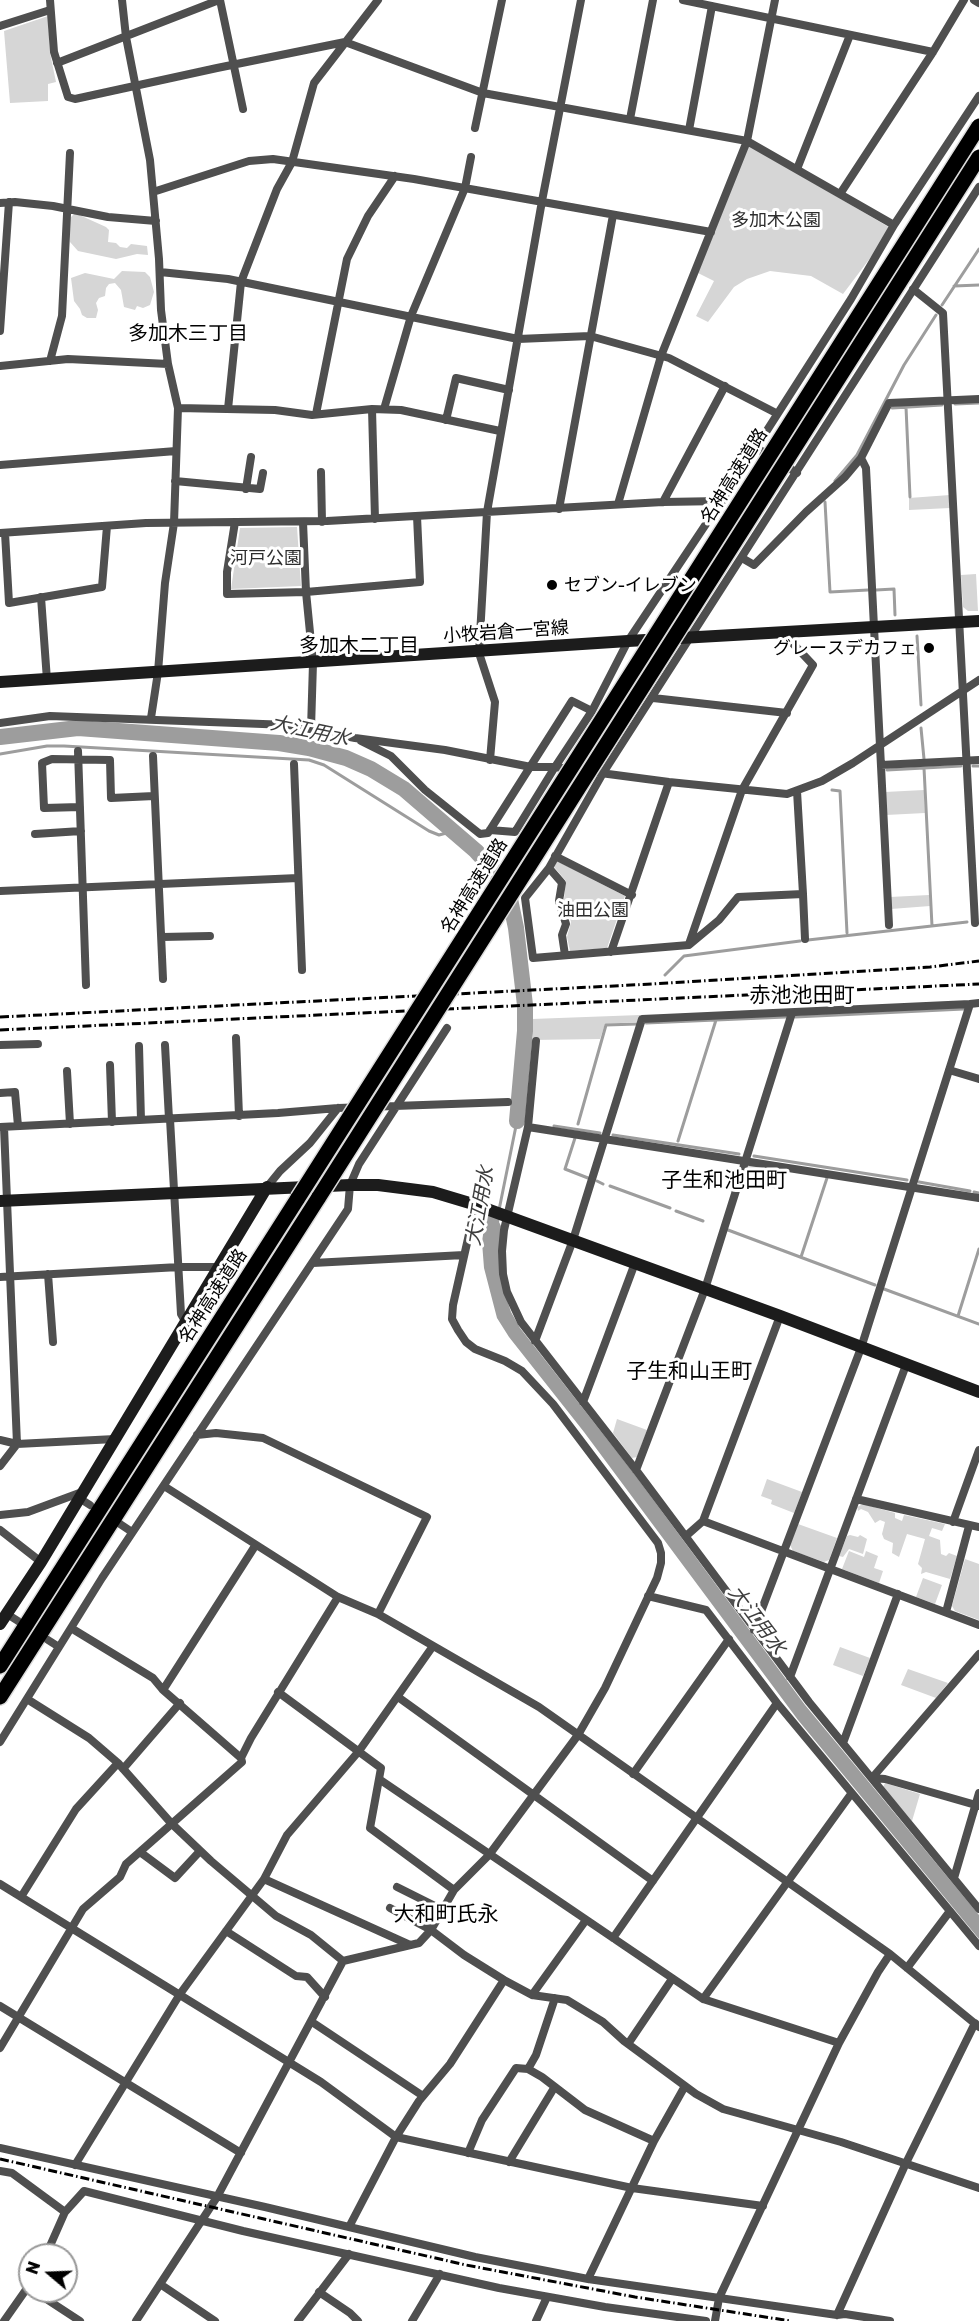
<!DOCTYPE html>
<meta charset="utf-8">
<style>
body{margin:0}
#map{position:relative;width:979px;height:2321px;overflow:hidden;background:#fff;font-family:"Golos Text",sans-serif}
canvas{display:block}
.north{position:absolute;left:18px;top:2243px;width:60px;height:60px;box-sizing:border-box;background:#fff;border:2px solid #999;border-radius:50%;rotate:289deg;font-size:16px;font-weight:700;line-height:24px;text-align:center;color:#000}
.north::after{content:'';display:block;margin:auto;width:21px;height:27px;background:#000;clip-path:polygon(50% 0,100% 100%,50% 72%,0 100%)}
</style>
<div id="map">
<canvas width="979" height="2321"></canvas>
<div class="north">N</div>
</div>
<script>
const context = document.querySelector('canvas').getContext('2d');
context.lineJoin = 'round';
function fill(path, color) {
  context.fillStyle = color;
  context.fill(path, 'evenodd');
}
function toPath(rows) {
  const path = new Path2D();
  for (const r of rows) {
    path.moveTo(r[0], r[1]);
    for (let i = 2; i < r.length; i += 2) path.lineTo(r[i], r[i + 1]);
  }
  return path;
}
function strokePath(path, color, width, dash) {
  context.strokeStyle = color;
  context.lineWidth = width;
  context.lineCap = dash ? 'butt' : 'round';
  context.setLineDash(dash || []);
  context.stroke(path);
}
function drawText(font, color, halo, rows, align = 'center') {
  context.font = font + ' "Golos Text","Noto Sans JP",sans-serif';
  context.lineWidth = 6;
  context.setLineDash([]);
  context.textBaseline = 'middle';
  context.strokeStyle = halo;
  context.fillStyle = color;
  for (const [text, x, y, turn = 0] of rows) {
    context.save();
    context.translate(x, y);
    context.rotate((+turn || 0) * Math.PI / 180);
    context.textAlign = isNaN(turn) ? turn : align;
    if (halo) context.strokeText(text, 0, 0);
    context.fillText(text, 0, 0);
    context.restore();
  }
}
const green = toPath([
 [48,16,50,53,56,82,48,84,48,101,10,103,4,31],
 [749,145,892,229,843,294,811,276,770,271,747,279,734,287,708,322,696,316,714,281,698,273],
 [75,213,106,227,109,230,108,242,116,243,120,247,127,248,131,244,147,246,148,255,137,254,116,259,78,251,70,242,69,219],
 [122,271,145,272,150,277,154,292,150,305,143,308,137,306,135,310,124,307,121,290,115,283,109,284,106,288,105,296,99,298,96,303,98,310,96,318,87,318,82,315,80,309,74,301,71,278,85,273,114,279],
 [950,495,950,508,909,510,909,498],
 [297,527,301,586,231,589,240,528],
 [976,574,978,611,968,611,963,607,961,575],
 [924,790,925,813,886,815,885,792],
 [557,861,625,896,607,948,570,951,567,937,571,922,564,899,566,881,554,867],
 [929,895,930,906,891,909,890,897],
 [640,1015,637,1022,605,1024,600,1039,533,1040,532,1019],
 [748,1165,786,1170,779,1190,742,1177],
 [617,1419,647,1430,637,1457,632,1458,613,1433],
 [767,1479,802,1492,794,1513,771,1504,772,1500,761,1496],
 [863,1504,895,1513,895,1518,902,1521,904,1515,945,1524,942,1531,932,1528,929,1536,940,1540,941,1554,946,1556,949,1553,957,1556,950,1579,926,1572,921,1574,922,1568,918,1564,925,1539,907,1534,899,1557,892,1553,893,1543,884,1539,882,1534,885,1522,880,1520,875,1523,868,1512,861,1509,858,1511,857,1507],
 [798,1524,837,1538,829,1560,824,1562,793,1551,790,1545],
 [850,1535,858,1537,860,1535,867,1539,863,1554,849,1549,843,1557,839,1556,847,1536],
 [849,1551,864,1557,866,1551,878,1556,874,1568,883,1571,879,1583,842,1569],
 [965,1559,979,1564,979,1620,955,1611,952,1606],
 [923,1578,942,1585,935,1604,916,1597],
 [840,1647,870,1658,863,1676,833,1665],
 [908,1669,948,1683,936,1698,901,1685],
 [885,1783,920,1794,912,1821,883,1787]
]);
const water = toPath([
 [487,1206,502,1211,499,1222,501,1226,505,1294,511,1312,520,1328,632,1471,805,1705,979,1915,979,1939,798,1720,584,1432,509,1337,497,1318,484,1268,482,1242]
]);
const stream = toPath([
 [954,286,979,285],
 [942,305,979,249],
 [955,404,979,403],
 [906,407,910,497],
 [892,408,942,405],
 [835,481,857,455,904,365,936,315],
 [825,502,830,592,868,590],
 [876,590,894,589,895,615],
 [917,636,921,705],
 [921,728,924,759],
 [0,754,47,746,64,746,309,760,324,765,429,831,439,835,454,831],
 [973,766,979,766],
 [924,768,932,926],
 [887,770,961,766],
 [832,790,840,791,847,933],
 [808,940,967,922],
 [665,975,684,956,800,941],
 [795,1017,964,1009],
 [646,1023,786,1017],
 [578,1124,606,1025,637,1024],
 [554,1126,600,1133],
 [613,1135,739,1154],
 [575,1138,565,1169,588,1178],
 [678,1141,716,1020],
 [754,1156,907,1180],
 [597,1181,603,1184],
 [919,1182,970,1191],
 [610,1186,670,1208],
 [974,1192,979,1193],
 [499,1210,517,1121],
 [676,1211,703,1221],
 [728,1230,875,1285],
 [801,1257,827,1178],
 [884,1289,979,1324],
 [958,1316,979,1249]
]);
const river = toPath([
 [0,737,78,728,279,743,309,748,346,758,371,769,404,789,476,851,507,885,516,928,525,1005,525,1031,517,1121]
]);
const street = toPath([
 [50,0,54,52,68,97,75,99,217,68,345,42,483,93,747,141,894,225],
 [122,0,126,37,150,160,159,259,161,310,168,364,178,408,174,523,165,583,158,672,151,718],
 [220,0,243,109],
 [683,0,933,52],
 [974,0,979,3],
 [0,26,50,10],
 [57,63,219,0],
 [630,119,653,0],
 [475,128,502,0],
 [689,130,712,6],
 [797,169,850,35],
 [153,192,249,161,273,159,414,179,711,232],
 [840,194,933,52,964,0],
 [0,203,15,202,53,206,108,217,156,221],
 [160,272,228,279,518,339,590,336,669,358,776,413],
 [913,289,943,313,975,923],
 [0,331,9,202],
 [50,361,62,316,70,153],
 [0,366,68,359,168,364],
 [178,408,275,410,312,415,372,409,401,410,500,431],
 [228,409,241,282,277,189,292,162,314,83,378,0],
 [372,409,375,519],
 [384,409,411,316,465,188,471,157],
 [316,414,347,259,368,216,395,176],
 [446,420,456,378,509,390],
 [755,447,797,473],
 [861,458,866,468,889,925],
 [0,465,176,451],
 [321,472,322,522],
 [175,481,260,489,263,473],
 [246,489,251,457],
 [663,502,725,386],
 [618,504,661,356,747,141,775,0],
 [559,509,613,215],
 [235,522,227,572,227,594,306,592,420,582,417,516],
 [303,522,306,592,313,663,311,729],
 [0,533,146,523,327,521,663,502,722,501],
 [5,533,9,603,102,587,107,526],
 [742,558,754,565,806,512,845,477,861,458,889,403,979,399],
 [41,597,47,680],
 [653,698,787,713],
 [0,723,50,716,289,725,355,738,445,750,531,767,555,767,669,782,787,794,822,781,853,763,979,680],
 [361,741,391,756,425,790,480,834,488,833,490,830,572,701,592,711],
 [78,751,86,985],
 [153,756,163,979],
 [490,760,495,702,479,653,487,512,542,201,581,0],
 [294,764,302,970],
 [881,765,979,760],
 [797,791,803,894,738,897,719,920,689,945,533,958,525,898,549,868,603,773,979,187],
 [80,807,44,808,42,763,52,759,110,760,111,798,154,796],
 [490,830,515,832,555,767,592,711,628,641,734,482,851,299,894,225,979,96],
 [35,834,81,831],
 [555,856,632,895],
 [549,868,562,883,559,901,566,924,562,935,565,955],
 [0,891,298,878],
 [803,894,805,939],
 [162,937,210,936],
 [689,944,742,790,813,665,783,633],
 [611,952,669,782],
 [236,1038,239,1116],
 [536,1041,528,1127,504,1230,502,1251,503,1274,507,1292,521,1322,636,1470,809,1702,979,1909],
 [0,1045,38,1044],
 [165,1045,169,1119],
 [139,1046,141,1120],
 [110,1065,112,1122],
 [949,1070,979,1079],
 [67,1071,70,1124],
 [0,1093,15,1092,18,1126],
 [170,1119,181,1314,185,1321],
 [0,1127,278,1113,338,1108,508,1102],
 [528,1127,979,1198],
 [267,1187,280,1171,310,1143,338,1108],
 [313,1263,464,1255],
 [48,1274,53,1342],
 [0,1277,179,1267,218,1267],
 [535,1341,573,1240,642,1019,970,1004],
 [583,1402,635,1263],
 [197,1435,216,1433,263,1438,427,1517,378,1614],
 [0,1440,17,1444,115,1439],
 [0,1466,17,1444,4,1127],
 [636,1470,705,1289,792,1013],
 [164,1486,338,1597,378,1614,539,1707,890,1954,979,2027],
 [79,1498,90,1505],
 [856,1499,979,1527],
 [0,1515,28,1512,82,1492],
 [703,1521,979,1625],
 [953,1522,979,1450],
 [120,1524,132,1532],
 [0,1530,41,1562],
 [686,1536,703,1521,780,1316],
 [648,1596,706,1610,777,1703,979,1946],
 [946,1612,969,1526],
 [7,1614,18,1621],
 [71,1628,153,1678,163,1690,241,1758],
 [754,1630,861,1348,970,1004,979,1003],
 [48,1640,59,1647],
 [979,1654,872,1778,885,1779,979,1806],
 [790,1677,906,1365],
 [163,1690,255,1546],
 [278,1692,381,1768,379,1779,703,1999,839,2043],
 [398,1697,653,1881],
 [27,1699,89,1738,118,1763,171,1823,211,1861,276,1916,311,1935,343,1961,419,1943,431,1930,464,1955,504,1980],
 [0,1742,102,1578,348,1209,350,1185,359,1164,447,1028],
 [843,1743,898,1594],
 [123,1769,180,1703],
 [633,1774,729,1639],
 [379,1779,370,1828,454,1890],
 [140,1852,175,1878,200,1851],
 [954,1878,979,1793],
 [264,1879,410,1945],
 [0,1884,321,2082,396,2137,632,2188,763,2206],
 [397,1887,443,1910],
 [21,1897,76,1809,118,1763],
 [390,1908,431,1930,454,1890,489,1855,578,1735,605,1688,657,1578,661,1563,661,1553,658,1543,553,1404,522,1371,505,1361,475,1349,466,1342,458,1330,452,1319,453,1305,472,1221,473,1204],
 [226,1931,296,1976,307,1977,325,1997],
 [613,1938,777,1703],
 [907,1968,950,1911],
 [532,1995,586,1920],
 [703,1999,851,1794],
 [0,2006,241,2153],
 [312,2022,423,2096],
 [628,2044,672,1979],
 [0,2048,83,1909,120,1877,126,1864,242,1762,241,1758,251,1738,338,1597],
 [528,2069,536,2055,555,1998],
 [0,2148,265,2207,475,2257,588,2279,837,2315,845,2314,890,2321],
 [468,2153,482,2120,516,2068,528,2069,542,2077,585,2110,654,2141],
 [509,2162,554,2088],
 [75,2165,180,1994,264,1879,287,1835,359,1751,433,1646],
 [0,2171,12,2173,65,2212],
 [349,2227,396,2137,419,2101,450,2064,504,1980,532,1995,567,2000,603,2022,624,2041,696,2094,723,2109,841,2142,979,2188],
 [46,2255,65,2212,84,2191,243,2231,499,2288,605,2307,706,2321],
 [588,2279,654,2141,685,2086],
 [160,2284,215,2321],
 [34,2291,80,2321],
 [319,2292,350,2313,358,2321],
 [837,2315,906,2163,975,2023],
 [4,2321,30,2284],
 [136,2321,217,2197,343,1961],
 [298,2321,349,2254],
 [412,2321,440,2274],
 [536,2321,547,2297],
 [715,2321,719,2298,839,2043,878,1972,890,1954]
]);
const secondary = toPath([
 [0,682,628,641,979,621],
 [0,1201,350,1185,378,1185,433,1192,473,1204,780,1316,979,1392],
 [0,1624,41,1562,267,1187]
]);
const highway = toPath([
 [0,1666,298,1198],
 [0,1697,319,1197]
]);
const rail = toPath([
 [0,1017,652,984,930,967,979,961],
 [0,1030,979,984],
 [0,2159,466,2265,635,2297,791,2321]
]);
const highwayBridge = toPath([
 [319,1197,979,157],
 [298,1198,979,126]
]);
const markers = [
 [552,585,6,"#000"],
 [929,648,6,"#000"]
];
const parkNames = [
 ["多加木公園",776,220],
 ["河戸公園",266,558],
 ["油田公園",593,910]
];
const streetNames = [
 ["名神高速道路",734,476,-58],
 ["小牧岩倉一宮線",506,632,-4],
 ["名神高速道路",474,886,-58],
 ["名神高速道路",213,1296,-57]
];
const poiNames = [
 ["セブン-イレブン",564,585],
 ["グレースデカフェ",917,648,"right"]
];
const neighbourhoodNames = [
 ["多加木三丁目",188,334],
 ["多加木二丁目",359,646]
];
const waterNames = [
 ["大江用水",310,731,12],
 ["大江用水",480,1206,-80],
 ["大江用水",757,1620,53]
];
const quarterNames = [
 ["赤池池田町",802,995],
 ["子生和池田町",724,1180],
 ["子生和山王町",689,1371],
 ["大和町氏永",446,1914]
];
fill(green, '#d6d6d6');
fill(water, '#9d9d9d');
strokePath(stream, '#9d9d9d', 3);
strokePath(river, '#9d9d9d', 16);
strokePath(highway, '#dbdbdb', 18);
strokePath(street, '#4f4f4f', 8);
strokePath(secondary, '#1c1c1c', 12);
strokePath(highway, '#000', 15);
strokePath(rail, '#000', 3, [9, 3, 1.5, 3]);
strokePath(highwayBridge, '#dbdbdb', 18, []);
strokePath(highwayBridge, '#000', 15);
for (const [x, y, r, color] of markers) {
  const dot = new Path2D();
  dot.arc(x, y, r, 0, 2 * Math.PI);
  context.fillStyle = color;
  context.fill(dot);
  strokePath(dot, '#fff', 2);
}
drawText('18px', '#2d2d2d', '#fff', parkNames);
drawText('18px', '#000', '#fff', streetNames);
drawText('18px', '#000', '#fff', poiNames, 'left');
drawText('20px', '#000', '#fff', neighbourhoodNames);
drawText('italic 20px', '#3e3e3e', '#fff', waterNames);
drawText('21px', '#000', '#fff', quarterNames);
</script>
